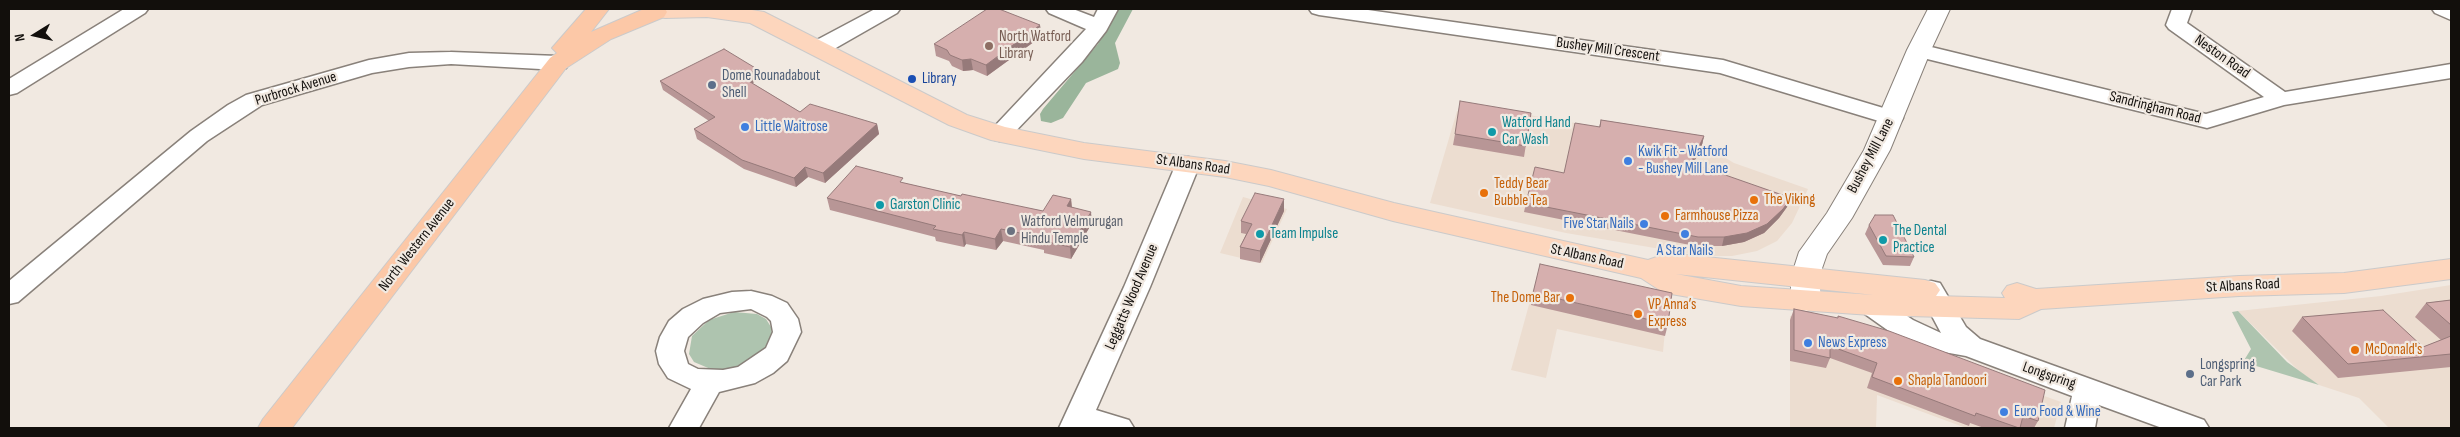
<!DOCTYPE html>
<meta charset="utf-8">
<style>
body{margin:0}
#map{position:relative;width:2460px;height:437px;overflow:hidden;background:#f1e9e1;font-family:"Sofia Sans Condensed",sans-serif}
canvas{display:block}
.frame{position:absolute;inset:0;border:10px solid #120f0c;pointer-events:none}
.north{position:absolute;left:10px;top:10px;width:50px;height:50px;-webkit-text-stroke:4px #f1e9e1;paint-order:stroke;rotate:260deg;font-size:14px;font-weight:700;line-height:20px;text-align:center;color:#120f0c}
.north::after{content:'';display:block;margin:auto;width:18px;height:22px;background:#120f0c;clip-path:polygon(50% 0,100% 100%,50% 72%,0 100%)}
</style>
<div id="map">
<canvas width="2460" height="437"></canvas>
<div class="frame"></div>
<div class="north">N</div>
</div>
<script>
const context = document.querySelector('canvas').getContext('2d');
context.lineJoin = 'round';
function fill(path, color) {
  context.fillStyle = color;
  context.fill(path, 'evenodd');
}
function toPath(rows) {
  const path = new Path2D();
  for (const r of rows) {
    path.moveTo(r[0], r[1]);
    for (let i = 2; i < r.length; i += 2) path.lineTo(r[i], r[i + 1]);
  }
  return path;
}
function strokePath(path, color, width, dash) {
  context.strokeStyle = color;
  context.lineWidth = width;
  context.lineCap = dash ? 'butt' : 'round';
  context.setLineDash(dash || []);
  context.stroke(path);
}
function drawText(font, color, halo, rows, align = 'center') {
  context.font = font + ' "Sofia Sans Condensed",sans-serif';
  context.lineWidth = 4.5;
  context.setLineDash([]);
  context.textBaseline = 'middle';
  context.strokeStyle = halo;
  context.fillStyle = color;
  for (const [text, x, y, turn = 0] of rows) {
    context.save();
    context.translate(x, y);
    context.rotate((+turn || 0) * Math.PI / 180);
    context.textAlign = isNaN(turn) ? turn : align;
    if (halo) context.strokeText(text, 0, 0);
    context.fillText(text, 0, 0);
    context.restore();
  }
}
const built = toPath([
 [1457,111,1528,122,1529,115,1704,145,1734,163,1808,189,1792,223,1777,241,1757,251,1732,256,1702,256,1566,233,1430,203],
 [1243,197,1287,209,1262,263,1220,253],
 [1538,272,1668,298,1663,352,1557,329,1546,378,1511,370],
 [2451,285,2451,428,2389,428,2359,398,2319,385,2301,373,2238,311,2381,296],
 [1790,316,1834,320,2061,402,2054,428,1966,428,1877,395,1876,428,1790,428]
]);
const green = toPath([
 [2238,311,2287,362,2319,385,2243,362,2251,349,2232,312],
 [734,312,757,314,766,319,771,327,772,335,769,344,762,353,740,366,726,370,713,370,694,362,689,354,692,336,709,320]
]);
const forest = toPath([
 [1117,9,1133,9,1115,43,1120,63,1118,69,1086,83,1063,118,1051,123,1041,121,1040,114,1043,109,1098,44]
]);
const minor = toPath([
 [124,9,148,9,145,13,17,93,9,95,9,79,124,9],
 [875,9,900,9,897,13,827,53,819,54,811,53,808,48,811,43,875,9],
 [1046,9,1073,9,1094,17,1098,9,1118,9,1106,31,1082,62,1008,139,1000,141,992,139,988,134,992,129,1086,29,1049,13,1046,9],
 [1309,9,1361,9,1723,60,1900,113,1903,118,1900,123,1892,125,1720,73,1319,15,1312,13,1309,9],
 [2172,9,2192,9,2187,23,2285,92,2451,64,2451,78,2284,105,2207,128,1911,55,1908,50,1911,45,1919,44,2206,114,2264,97,2169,29,2166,25,2172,9],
 [2432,9,2451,9,2451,20,2435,13,2432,9],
 [451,52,558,56,566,58,569,63,566,68,558,70,451,64,409,67,372,73,262,105,207,141,18,302,9,304,9,281,191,131,228,105,246,95,369,60,409,53,451,52],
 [1188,157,1196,159,1200,164,1150,287,1096,410,1129,420,1134,428,1059,428,1124,287,1176,164,1180,159,1188,157],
 [1931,281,1940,283,1966,327,1980,339,2204,420,2209,428,2162,428,2099,405,2095,428,2065,428,2072,396,1966,356,1927,349,1893,334,1862,312,1858,305,1862,298,1871,296,1880,298,1913,320,1941,333,1918,290,1922,283,1931,281],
 [751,291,772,296,787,303,798,319,801,332,787,361,773,373,755,383,719,392,699,428,669,428,691,389,668,378,659,364,656,351,660,337,669,321,683,309,703,299,732,292,751,291],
 [751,309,767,317,771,321,773,332,766,348,738,367,723,370,698,369,688,364,684,351,688,337,703,323,720,313,751,309]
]);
const tertiary = toPath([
 [1928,9,1950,9,1931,50,1890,150,1852,218,1827,254,1819,277,1821,301,1816,308,1806,311,1796,308,1791,301,1791,277,1799,252,1827,213,1864,150,1907,50,1928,9]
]);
const primary = toPath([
 [655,9,746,9,764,12,967,115,1005,127,1084,143,1225,161,1271,170,1394,203,1648,260,1668,253,1925,280,1935,283,1940,290,1936,296,2005,298,2002,293,2007,286,2017,283,2036,289,2239,276,2344,273,2451,259,2451,279,2344,293,2239,296,2041,309,2019,319,1871,315,1741,306,1671,294,1661,291,1641,278,1393,221,1269,186,1225,177,1084,159,991,140,949,125,750,23,707,17,665,18,657,16,654,11,655,9],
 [1676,274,1874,295,1741,286,1676,274]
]);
const trunk = toPath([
 [586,9,609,9,591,32,644,9,665,9,667,12,664,17,611,39,566,68,292,428,258,428,263,419,550,58,557,53,552,48,586,9]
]);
const wall = toPath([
 [1042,36,987,76,973,70,963,71,952,66,949,61,936,56,934,44],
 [760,79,752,83,800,112,877,124,879,134,825,183,808,177,796,187,744,169,697,139,694,129,709,121,663,90,660,81],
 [1531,113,1524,157,1453,145,1455,134],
 [1601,120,1704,136,1702,145,1693,164,1787,207,1779,218,1764,233,1744,242,1722,246,1695,246,1524,212,1526,203,1564,173,1599,127],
 [904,183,961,196,1043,211,1071,199,1072,207,1092,223,1071,259,1044,253,1044,250,1003,241,996,250,966,244,964,247,936,241,935,237,830,210,827,198],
 [1284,211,1260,263,1240,259,1240,247,1246,234,1241,233,1241,221],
 [1869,225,1914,257,1910,266,1883,265,1865,234],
 [1533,293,1668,324,1665,336,1531,305],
 [2451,300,2451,367,2338,378,2292,331,2302,317,2423,347,2441,340,2415,317,2426,303],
 [1794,309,2038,421,2034,428,1984,428,1970,423,1969,426,1867,388,1872,373,1830,358,1826,368,1790,361,1790,320]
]);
const shadedWall = toPath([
 [1040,25,1042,36,987,76,986,65],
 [971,59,973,70,963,71,962,60],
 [757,69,760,79,745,87,742,77],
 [877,124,879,134,825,183,823,173],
 [1704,136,1702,145,1689,173,1691,163],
 [805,167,808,177,796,187,794,178],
 [1791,198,1787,207,1779,218,1764,233,1744,242,1722,246,1724,237],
 [1071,199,1072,211,1067,206],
 [1284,199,1284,211,1260,263,1260,251],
 [1091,212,1092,223,1071,259,1070,247],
 [1001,229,1003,241,996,250,995,239],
 [964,232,966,244,964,247,962,235]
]);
const building = toPath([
 [987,9,999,9,1040,25,986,65,971,59,962,60,950,55,947,50,934,44,987,9],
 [724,49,757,69,742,77,800,112,810,104,877,124,823,173,805,167,794,178,742,160,694,129,715,117,660,81,724,49],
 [1460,101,1531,113,1526,146,1455,134,1460,101],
 [1601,120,1704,136,1691,163,1791,198,1783,209,1767,224,1747,233,1724,237,1698,237,1526,203,1535,167,1564,173,1575,123,1600,127,1601,120],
 [856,166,903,178,900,182,961,196,962,194,1043,211,1053,195,1071,199,1067,206,1091,212,1070,247,1043,241,1044,238,1001,229,995,239,964,232,962,235,933,229,936,226,827,198,856,166],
 [1255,193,1284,199,1260,251,1240,247,1252,224,1241,221,1255,193],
 [1875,215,1893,215,1914,257,1886,256,1869,225,1875,215],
 [1540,264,1672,293,1668,324,1533,293,1540,264],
 [2451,300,2451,325,2426,303,2451,300],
 [1794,309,1838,318,1838,316,1889,331,2045,390,2038,421,2023,416,2020,428,2019,428,1976,413,1975,416,1872,377,1877,363,1830,346,1830,358,1794,350,1794,309],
 [2383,310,2423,347,2451,336,2451,354,2348,364,2302,317,2383,310]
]);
const markers = [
 [989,46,5,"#8d6e63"],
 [912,79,5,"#1a4fb4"],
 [712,85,5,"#5c6f8a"],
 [745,127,5,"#3f7fe0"],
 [1492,132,5,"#0f9aa8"],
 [1628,161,5,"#3f7fe0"],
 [1484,193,5,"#e8710a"],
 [1754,200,5,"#e8710a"],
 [880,205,5,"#0f9aa8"],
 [1665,216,5,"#e8710a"],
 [1644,224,5,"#3f7fe0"],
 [1011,231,5,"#6b7280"],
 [1260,234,5,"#0f9aa8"],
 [1685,234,5,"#3f7fe0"],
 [1883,240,5,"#0f9aa8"],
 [1570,298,5,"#e8710a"],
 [1638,314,5,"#e8710a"],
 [1808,343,5,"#3f7fe0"],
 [2355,350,5,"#e8710a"],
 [2190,374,5,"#5c6f8a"],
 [1898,381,5,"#e8710a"],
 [2004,412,5,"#3f7fe0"]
];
const educationNames = [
 ["North Watford",999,37],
 ["Library",999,54]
];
const streetNames = [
 ["Bushey Mill Crescent",1608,50,8],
 ["Neston Road",2222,57,35],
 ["Purbrock Avenue",296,89,-17],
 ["Sandringham Road",2155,108,14],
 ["Bushey Mill Lane",1871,156,-62],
 ["St Albans Road",1193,165,8],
 ["North Western Avenue",417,245,-52],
 ["St Albans Road",1587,257,12],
 ["St Albans Road",2243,286,-3],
 ["Leggatts Wood Avenue",1132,297,-67],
 ["Longspring",2049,376,19]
];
const serviceNames = [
 ["Dome Rounadabout",722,76],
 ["Shell",722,93],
 ["Longspring",2200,365],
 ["Car Park",2200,382]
];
const transitNames = [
 ["Library",922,79]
];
const cultureNames = [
 ["Watford Hand",1502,123],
 ["Car Wash",1502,140],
 ["Garston Clinic",890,205],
 ["The Dental",1893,231],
 ["Practice",1893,248],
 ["Team Impulse",1270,234]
];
const shopNames = [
 ["Little Waitrose",755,127],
 ["Kwik Fit - Watford",1638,152],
 ["- Bushey Mill Lane",1638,169],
 ["Five Star Nails",1634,224,"right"],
 ["A Star Nails",1685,251,"center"],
 ["News Express",1818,343],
 ["Euro Food & Wine",2014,412]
];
const foodNames = [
 ["Teddy Bear",1494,184],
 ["Bubble Tea",1494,201],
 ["The Viking",1764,200],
 ["Farmhouse Pizza",1675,216],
 ["The Dome Bar",1560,298,"right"],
 ["VP Anna’s",1648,305],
 ["Express",1648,322],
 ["McDonald's",2365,350],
 ["Shapla Tandoori",1908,381]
];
const worshipNames = [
 ["Watford Velmurugan",1021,222],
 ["Hindu Temple",1021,239]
];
fill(built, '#ecddd0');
fill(green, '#aec4af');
fill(forest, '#9ab59b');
strokePath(minor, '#89817a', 3);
strokePath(tertiary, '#89817a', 2);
strokePath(primary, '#cbcaca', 2);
strokePath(trunk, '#cbcaca', 2);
fill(minor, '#fff');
fill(tertiary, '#fff');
fill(primary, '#fdd6bd');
fill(trunk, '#fcc8a7');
fill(wall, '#b89696');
fill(shadedWall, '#967a7a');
fill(building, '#d6afae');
strokePath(building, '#967a7a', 1);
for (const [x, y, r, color] of markers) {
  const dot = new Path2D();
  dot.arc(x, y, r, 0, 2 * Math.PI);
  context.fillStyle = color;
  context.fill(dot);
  strokePath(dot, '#f1e9e1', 2);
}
drawText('15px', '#785e54', '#f1e9e1', educationNames, 'left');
drawText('15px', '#120f0c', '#f1e9e1', streetNames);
drawText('15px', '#4e5e75', '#f1e9e1', serviceNames, 'left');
drawText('15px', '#164399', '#f1e9e1', transitNames, 'left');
drawText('15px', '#0d838f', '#f1e9e1', cultureNames, 'left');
drawText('15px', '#366cbe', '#f1e9e1', shopNames, 'left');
drawText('15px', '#c56008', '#f1e9e1', foodNames, 'left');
drawText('15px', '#5b616d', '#f1e9e1', worshipNames, 'left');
</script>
